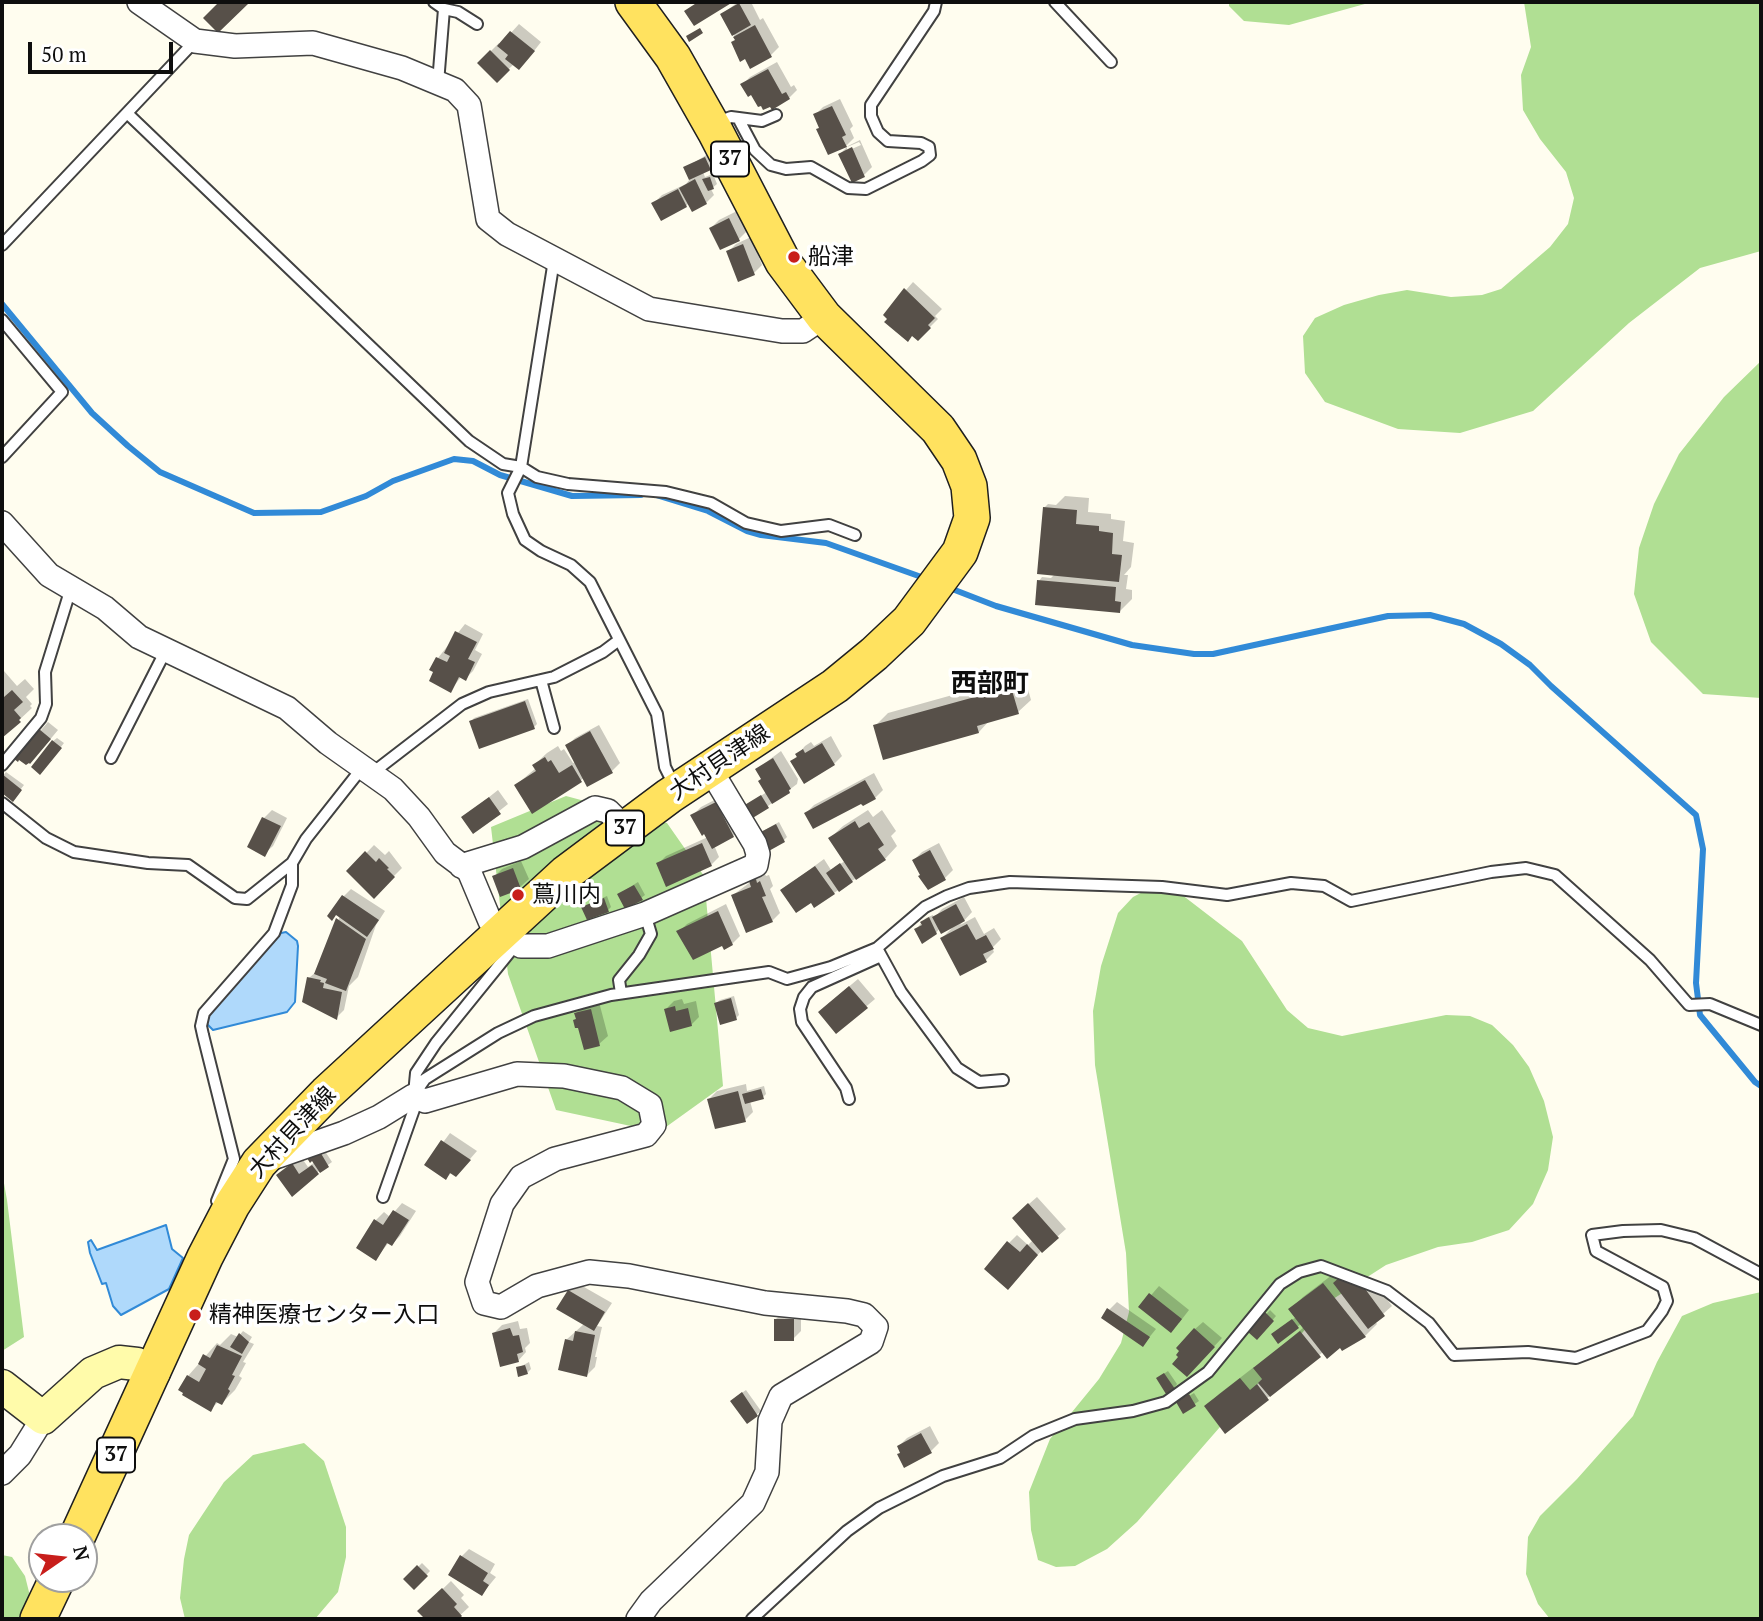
<!DOCTYPE html>
<meta charset="utf-8">
<style>
body{margin:0}
#map{position:relative;width:1763px;height:1621px;overflow:hidden;background:#fffdef;font-family:"PT Serif",serif}
canvas{display:block}
.frame{position:absolute;inset:0;border:4px solid #0e0e0e;pointer-events:none}
.north{position:absolute;left:28px;top:1523px;width:70px;height:70px;box-sizing:border-box;background:#fff;border:2px solid #9f9f9f;border-radius:50%;rotate:76deg;font-size:19px;font-weight:700;line-height:28px;text-align:center;color:#0e0e0e}
.north::after{content:'';display:block;margin:auto;width:24px;height:32px;background:#c81e1b;clip-path:polygon(50% 0,100% 100%,50% 72%,0 100%)}
.scale{position:absolute;left:28px;top:42px;width:145px;height:32px;box-sizing:border-box;border:4px solid #0e0e0e;border-top:0;padding-left:9px;font-size:21px;line-height:24px;white-space:nowrap;color:#0e0e0e;-webkit-text-stroke:5px #fff;paint-order:stroke}
</style>
<div id="map">
<canvas width="1763" height="1621"></canvas>
<div class="frame"></div>
<div class="north">N</div>
<div class="scale">50 m</div>
</div>
<script>
const context = document.querySelector('canvas').getContext('2d');
context.lineJoin = 'round';
function fill(path, color) {
  context.fillStyle = color;
  context.fill(path, 'evenodd');
}
function toPath(rows) {
  const path = new Path2D();
  for (const r of rows) {
    path.moveTo(r[0], r[1]);
    for (let i = 2; i < r.length; i += 2) path.lineTo(r[i], r[i + 1]);
  }
  return path;
}
function strokePath(path, color, width, dash) {
  context.strokeStyle = color;
  context.lineWidth = width;
  context.lineCap = dash ? 'butt' : 'round';
  context.setLineDash(dash || []);
  context.stroke(path);
}
function drawText(font, color, halo, rows, align = 'center') {
  context.font = font + ' "PT Serif","Noto Sans JP",serif';
  context.lineWidth = 7;
  context.setLineDash([]);
  context.textBaseline = 'middle';
  context.strokeStyle = halo;
  context.fillStyle = color;
  for (const [text, x, y, turn = 0] of rows) {
    context.save();
    context.translate(x, y);
    context.rotate((+turn || 0) * Math.PI / 180);
    context.textAlign = isNaN(turn) ? turn : align;
    if (halo) context.strokeText(text, 0, 0);
    context.fillText(text, 0, 0);
    context.restore();
  }
}
const forest = toPath([
 [1229,2,1372,2,1289,25,1244,21,1229,6],
 [1524,2,1761,2,1761,251,1700,268,1629,323,1533,411,1460,433,1398,429,1325,402,1305,373,1303,336,1315,318,1344,305,1379,295,1407,290,1451,297,1482,295,1501,289,1550,247,1568,224,1574,198,1566,172,1540,139,1523,110,1521,75,1531,47],
 [1761,361,1761,698,1703,694,1651,642,1634,594,1639,548,1654,504,1679,454,1724,397],
 [566,796,667,823,704,876,723,1086,659,1132,556,1110,508,974,491,827],
 [1164,881,1242,941,1287,1010,1308,1028,1342,1036,1446,1015,1470,1016,1492,1025,1513,1045,1529,1067,1544,1101,1553,1137,1548,1170,1533,1204,1509,1230,1472,1242,1438,1247,1386,1265,1330,1301,1137,1522,1107,1549,1075,1566,1056,1567,1038,1560,1031,1530,1029,1492,1050,1439,1099,1379,1121,1343,1129,1312,1126,1253,1095,1065,1093,1011,1101,966,1118,913,1133,897],
 [2,1172,7,1200,24,1337,2,1351],
 [1761,1292,1761,1619,1550,1619,1538,1604,1526,1574,1528,1537,1540,1516,1577,1479,1633,1416,1657,1362,1682,1316,1713,1303],
 [304,1443,324,1461,346,1527,346,1557,338,1592,315,1619,185,1619,180,1598,184,1559,189,1535,224,1482,253,1455],
 [2,1555,12,1557,25,1576,32,1604,31,1619,2,1619]
]);
const water = toPath([
 [286,932,297,941,298,946,295,1002,287,1012,213,1030,207,1024,209,1015,281,933,286,932],
 [166,1225,172,1249,183,1258,169,1289,121,1315,113,1306,106,1283,102,1284,90,1253,88,1242,91,1240,97,1250,166,1225]
]);
const shadow = toPath([
 [221,2,247,2,218,31,205,18],
 [738,2,751,2,760,20,763,18,779,47,771,55,736,39,722,14],
 [519,24,541,42,527,60,514,64,497,80,479,63,499,43,500,45],
 [777,62,791,87,794,85,797,90,789,98,752,93,742,85,750,77],
 [840,99,853,126,850,129,854,138,846,146,820,128,815,115,823,107],
 [860,140,872,167,864,175,853,181,840,154,848,146],
 [859,142,861,145,847,151,847,147],
 [708,154,713,165,703,172,705,177,713,174,717,184,711,189,714,195,706,203,689,203,686,206,654,203,662,195,686,184,690,179,685,168],
 [737,211,747,231,739,239,711,228,719,220],
 [751,237,762,265,754,273,728,252,736,244],
 [913,282,942,309,935,316,938,319,918,339,906,290],
 [1065,496,1089,498,1088,512,1111,514,1111,519,1125,521,1123,541,1134,543,1131,567,1124,575,1128,575,1126,589,1132,590,1132,599,1119,612,1039,581,1042,577,1051,578,1055,574,1044,508,1048,504,1056,505],
 [465,624,483,634,475,650,482,654,473,671,465,679,461,677,450,691,438,658],
 [4,671,17,686,25,679,34,689,26,697,32,704,30,706,32,708,2,736,2,673],
 [1024,675,1031,700,1018,712,989,721,979,732,875,726,888,713],
 [528,699,537,724,534,727,471,722,474,718],
 [48,722,58,730,38,754,17,758],
 [599,725,620,763,612,771,584,778,532,811,516,785,536,768,534,765,547,753,558,746,561,751,564,749,573,763,576,762,567,746,575,738],
 [831,736,842,756,834,764,804,782,792,762,805,746,811,742,814,746],
 [57,738,64,743,44,769,53,741],
 [781,751,798,779,797,784,768,806,749,803,767,792,757,769],
 [6,772,24,785,13,799,2,791,2,777],
 [874,773,883,790,875,798,806,813,814,805],
 [498,790,508,804,474,831,464,817],
 [724,795,741,827,733,836,714,845,719,857,711,865,658,864,666,856,708,837,693,815,701,807],
 [272,810,287,818,273,846,264,854,249,846,264,818],
 [868,810,873,817,882,810,896,831,891,836,897,846,885,859,834,893,811,901,782,890,824,859,831,870,845,861,830,838,843,826],
 [779,822,787,837,784,840,763,831],
 [939,843,953,870,945,878,928,887,914,860,922,852],
 [374,845,385,855,389,851,402,868,374,896,349,871],
 [521,861,529,879,520,887,501,895,494,877,502,869],
 [764,872,766,876,769,875,773,886,770,889,780,913,772,921,733,895],
 [638,882,645,895,641,898,619,894],
 [351,889,385,911,376,925,358,977,349,986,344,1010,336,1018,309,978,318,970,340,916,343,897],
 [607,896,611,907,608,910,583,907],
 [964,897,972,912,960,925,975,917,984,934,994,928,1001,939,992,948,994,952,986,960,960,974,942,938,953,927,940,928,936,933,916,929,926,918,933,915,934,918,942,909],
 [726,904,740,936,732,944,679,932,687,924],
 [858,979,875,999,836,1032,828,1004],
 [734,996,739,1015,736,1018,716,1003,720,1000],
 [682,999,684,1004,696,1001,699,1017,691,1025,666,1009,674,1001],
 [599,1002,608,1036,599,1044,575,1020,577,1017,576,1013,584,1005],
 [746,1084,747,1091,764,1086,766,1094,763,1097,750,1101,753,1112,745,1120,709,1099,717,1091],
 [450,1133,477,1151,456,1175,452,1172,446,1178,427,1164],
 [323,1148,332,1162,311,1177,278,1175,301,1157,308,1167,315,1162],
 [1037,1197,1066,1229,1042,1250,1016,1280,1009,1243,1017,1235,1028,1245,1033,1240,1022,1210],
 [402,1203,416,1211,400,1236,392,1244,389,1242,376,1259,376,1220,384,1212,390,1217],
 [1350,1270,1371,1278,1392,1306,1375,1321,1377,1324,1365,1336,1323,1352,1226,1432,1206,1407,1219,1394,1254,1367,1255,1369,1304,1327,1301,1324,1279,1341,1277,1331,1296,1317,1290,1310,1303,1297,1336,1272,1340,1277],
 [577,1283,612,1303,597,1326,602,1327,595,1357,597,1357,595,1367,587,1375,566,1340,584,1324,559,1309,569,1291],
 [1159,1286,1189,1310,1179,1323,1141,1307],
 [1117,1302,1156,1329,1143,1345,1109,1310],
 [1270,1310,1276,1316,1257,1338,1250,1332],
 [783,1312,801,1312,801,1331,793,1339,775,1320],
 [518,1321,520,1329,527,1328,530,1343,525,1348,526,1352,518,1361,494,1333,502,1325],
 [1203,1322,1222,1338,1187,1375,1195,1329],
 [243,1331,252,1337,249,1342,254,1344,243,1362,246,1363,239,1376,242,1378,235,1390,222,1403,219,1401,210,1410,188,1376,217,1343,220,1345,231,1334,238,1337],
 [529,1362,531,1369,527,1373,518,1368],
 [1168,1371,1177,1384,1174,1388,1162,1375],
 [746,1390,761,1411,747,1422,736,1397],
 [1194,1393,1199,1401,1184,1411,1179,1402],
 [930,1426,939,1443,931,1451,902,1452,899,1446,907,1438],
 [469,1549,495,1564,490,1573,496,1577,482,1594,461,1557],
 [422,1563,430,1571,414,1588,406,1579],
 [451,1581,464,1595,461,1598,469,1607,456,1619,427,1619,420,1611]
]);
const stream = toPath([
 [2,304,92,413,128,446,160,472,254,513,321,512,366,496,393,481,454,459,473,461,500,475,572,496,641,495],
 [656,495,708,511,747,531,761,535,826,543,927,579],
 [947,587,996,606,1132,645,1194,654,1213,654,1388,616,1430,615,1464,624,1501,644,1530,665,1551,686,1696,815,1703,849,1696,983,1700,1015,1755,1082,1761,1086]
]);
const building = toPath([
 [219,2,248,4,218,33,203,18],
 [698,2,733,2,694,26,684,11],
 [739,3,751,25,732,36,720,14],
 [755,25,772,57,750,69,745,59,740,62,731,42,735,40,733,37],
 [700,28,703,33,689,42,686,36],
 [510,31,535,51,519,70,505,59,508,55,497,46],
 [490,50,510,70,497,83,477,63],
 [768,69,782,94,786,92,790,99,772,110,770,107,763,110,761,106,758,107,751,95,748,97,740,84],
 [832,106,846,135,842,137,847,147,828,155,816,129,819,128,813,114],
 [852,147,865,177,852,183,838,154],
 [705,157,711,170,689,180,683,167],
 [710,177,714,189,708,191,702,179],
 [695,179,707,204,692,212,679,188],
 [678,189,687,207,661,221,651,203],
 [729,218,740,241,720,250,709,228],
 [743,244,755,275,738,282,726,251],
 [904,288,935,318,928,325,931,328,918,341,912,336,908,342,884,322,887,319,883,315],
 [1043,507,1077,510,1076,524,1099,526,1099,531,1113,533,1112,554,1122,555,1119,582,1037,574],
 [1037,580,1116,587,1115,601,1121,602,1120,613,1035,605],
 [455,631,477,642,468,659,475,662,466,681,459,677,451,693,429,681,433,672,429,670,436,657,447,662,450,656,444,653],
 [1011,687,1019,714,977,726,979,733,883,760,873,725],
 [12,690,23,702,14,710,21,718,19,720,21,722,2,738,2,695,4,697],
 [525,701,535,729,479,749,469,721],
 [39,729,51,739,30,764,29,763,26,765,19,760,18,762,14,759],
 [590,731,613,773,587,787,565,745],
 [52,740,62,748,40,775,31,767],
 [822,743,835,765,804,784,790,761,797,757,795,754,803,749,805,753],
 [545,757,548,762,551,760,559,773,572,765,582,782,532,814,514,785,536,771,532,765],
 [773,758,791,789,789,790,790,793,772,804,758,781,761,779,755,769],
 [2,774,22,790,13,802,2,793],
 [865,780,876,799,863,806,861,804,813,829,804,813],
 [761,795,769,808,751,819,743,806],
 [489,797,501,814,473,834,461,817],
 [716,802,734,837,712,849,704,834,702,836,690,815],
 [262,817,281,826,265,857,247,847],
 [855,821,859,828,869,822,884,845,878,849,886,860,856,880,828,838],
 [776,824,785,842,767,852,757,834],
 [702,843,712,866,666,887,656,863],
 [930,850,946,880,928,890,918,876,920,875,912,860],
 [365,851,376,862,379,858,389,868,387,869,395,877,374,899,346,871],
 [840,863,853,882,839,892,826,873],
 [815,866,835,894,814,908,811,903,796,913,780,890],
 [513,868,521,889,500,897,492,876],
 [756,879,757,883,760,881,766,896,762,897,773,922,746,933,731,895,751,887,749,881],
 [634,885,643,900,625,909,617,894],
 [342,895,379,920,367,937,336,915,332,921,327,916],
 [604,898,609,912,587,920,581,907],
 [956,904,965,921,941,934,932,917],
 [718,911,733,945,724,950,722,946,693,960,676,931],
 [929,917,937,934,922,944,914,929,922,925,920,922],
 [336,918,366,939,346,991,325,983,327,979,314,974],
 [967,924,976,940,986,935,994,949,983,954,987,962,960,976,940,938],
 [307,977,321,980,320,982,324,983,323,988,342,992,337,1020,302,1002],
 [849,986,868,1008,836,1034,818,1012],
 [731,998,737,1020,720,1025,714,1003],
 [675,1006,676,1011,688,1008,692,1026,670,1032,664,1009],
 [591,1009,600,1046,584,1050,578,1028,575,1028,573,1020,576,1019,574,1013],
 [761,1089,764,1099,745,1104,742,1094],
 [738,1091,746,1122,715,1129,707,1099],
 [441,1140,471,1160,456,1177,450,1173,446,1180,424,1165],
 [319,1150,329,1167,320,1173,312,1161,310,1163,307,1158],
 [292,1163,299,1174,312,1165,319,1174,292,1197,276,1175],
 [1028,1203,1059,1238,1042,1253,1012,1218],
 [393,1210,409,1220,392,1246,387,1243,376,1261,356,1248,374,1219,383,1225],
 [1007,1241,1020,1252,1027,1244,1038,1255,1008,1290,984,1269],
 [1340,1277,1363,1286,1385,1316,1368,1329,1333,1283],
 [1323,1283,1366,1337,1342,1351,1340,1348,1327,1359,1288,1309],
 [568,1290,605,1312,594,1331,556,1309],
 [1149,1293,1182,1319,1171,1333,1138,1307],
 [1107,1308,1150,1337,1143,1347,1101,1318],
 [1265,1312,1274,1321,1257,1340,1248,1332],
 [774,1319,794,1319,794,1341,774,1341],
 [1292,1319,1299,1328,1278,1344,1271,1334],
 [510,1328,513,1336,519,1335,523,1352,517,1354,519,1362,500,1367,492,1333],
 [1194,1328,1215,1347,1187,1377,1172,1364,1178,1357,1176,1355,1179,1351,1176,1348],
 [575,1331,595,1335,587,1377,558,1370,565,1339,573,1341],
 [1300,1331,1321,1357,1270,1397,1258,1383,1262,1379,1253,1368],
 [239,1333,249,1342,242,1354,230,1347],
 [217,1345,242,1356,232,1375,235,1376,228,1389,230,1391,222,1405,216,1402,211,1412,182,1395,183,1393,178,1390,187,1375,199,1382,206,1369,198,1364,203,1354,210,1358],
 [525,1365,528,1374,518,1377,516,1367],
 [1164,1373,1175,1389,1166,1394,1156,1378],
 [1240,1378,1250,1390,1257,1384,1269,1400,1225,1434,1204,1406],
 [742,1392,758,1416,747,1424,730,1401],
 [1189,1394,1196,1406,1183,1414,1176,1402],
 [921,1433,932,1453,904,1468,897,1454,900,1453,897,1446],
 [460,1555,488,1573,483,1581,489,1585,482,1596,448,1575],
 [417,1565,428,1576,414,1590,403,1579],
 [442,1588,457,1604,454,1607,462,1616,459,1619,425,1619,417,1611]
]);
const lane = toPath([
 [434,2,444,9,438,83],
 [1055,2,1111,62],
 [444,9,458,12,477,24],
 [127,113,469,441,503,464,521,467,537,477,568,484,666,492,711,503,746,523,781,531,829,525,855,535],
 [738,118,755,150,771,165,786,169,811,167,848,188,866,189,922,161,930,155,929,147,921,143,888,141,878,132,871,116,871,105,934,11,936,2],
 [714,123,731,117,762,121,776,115],
 [2,245,195,41],
 [554,260,521,467,508,493,513,514,525,540,541,551,571,565,590,582,657,714,665,767,674,785],
 [2,320,62,392,2,457],
 [541,680,554,728],
 [111,758,166,650],
 [2,765,41,718,46,704,45,672,71,588],
 [371,774,462,704,489,692,554,677,603,652,619,640],
 [2,803,46,838,74,852,148,863,188,865,235,898,247,899,292,863],
 [878,950,901,992,957,1068,979,1082,1003,1080],
 [621,993,619,980,639,955,651,934,645,914],
 [414,1094,416,1073,436,1043,517,943],
 [413,1096,425,1079,498,1033,534,1016,611,995,769,972,787,979,831,967,877,948,925,907,947,896,969,888,1010,882,1162,887,1227,895,1291,883,1324,886,1351,901,1491,872,1526,868,1555,875,1650,960,1689,1005,1710,1004,1761,1025],
 [849,1099,846,1088,802,1022,800,1009,804,997,812,987,881,956],
 [383,1197,418,1098],
 [217,1201,234,1159,203,1035,201,1026,204,1013,274,933,292,885,292,863,306,839,362,768],
 [752,1619,847,1531,879,1508,943,1476,1000,1458,1033,1436,1075,1419,1133,1411,1166,1402,1208,1372,1280,1284,1299,1272,1321,1266,1387,1291,1429,1323,1454,1355,1528,1352,1576,1358,1647,1331,1662,1311,1667,1301,1663,1287,1596,1251,1592,1235,1623,1231,1661,1230,1694,1238,1761,1274]
]);
const street = toPath([
 [139,2,195,41,235,46,313,43,402,68,455,90,469,105,488,219,507,234,649,309,782,331,803,331,824,317],
 [2,523,49,575,105,608,139,637,287,708,328,743,393,789,419,817,445,853,469,871,490,921,501,933,521,946,548,946,645,914,756,865,758,854,755,844,710,769],
 [461,866,523,847,595,808,608,811,625,828],
 [267,1160,344,1133,379,1117,413,1096,425,1101,517,1074,564,1076,622,1088,650,1105,654,1125,646,1135,555,1159,521,1177,502,1204,477,1282,484,1303,501,1307,537,1286,589,1272,629,1276,765,1303,847,1311,864,1315,876,1327,871,1342,781,1396,770,1421,767,1472,753,1503,651,1601,638,1619],
 [2,1473,20,1455,43,1418]
]);
const secondary = toPath([
 [2,1386,43,1418,93,1373,119,1362,137,1364,154,1372]
]);
const primary = toPath([
 [77,1537,205,1257,232,1205,259,1163,327,1093,566,873,669,796,835,686,874,654,909,621,960,552,972,518,969,486,959,460,938,429,824,317,783,262,715,131,673,57,633,2],
 [38,1619,57,1579]
]);
const markers = [
 [794,257,7,"#c81e1b"],
 [518,895,7,"#c81e1b"],
 [195,1315,7,"#c81e1b"]
];
const shields = [
 [730,159,38],
 [625,828,38],
 [116,1455,38]
];
const shieldNames = [
 ["37",730,159],
 ["37",625,828],
 ["37",116,1455]
];
const poiNames = [
 ["船津",808,257],
 ["蔦川内",532,895],
 ["精神医療センター入口",209,1315]
];
const streetNames = [
 ["大村貝津線",720,763,-34],
 ["大村貝津線",293,1133,-47]
];
const quarterNames = [
 ["西部町",990,685]
];
fill(forest, '#b0df93');
fill(water, '#afd9fb');
strokePath(water, '#318ad7', 2);
fill(shadow, '#0003');
strokePath(stream, '#318ad7', 6);
fill(building, '#575049');
strokePath(lane, '#414141', 14);
strokePath(street, '#414141', 26);
strokePath(secondary, '#303030', 35);
strokePath(primary, '#1f1f1f', 38);
strokePath(lane, '#fff', 10);
strokePath(street, '#fff', 23);
strokePath(secondary, '#fffbaa', 32);
strokePath(primary, '#ffe25f', 35);
for (const [x, y, r, color] of markers) {
  const dot = new Path2D();
  dot.arc(x, y, r, 0, 2 * Math.PI);
  context.fillStyle = color;
  context.fill(dot);
  strokePath(dot, '#fff', 2.5);
}
for (const [x, y, w] of shields) {
  const box = new Path2D();
  box.roundRect(x - w / 2, y - 17.5, w, 35, 5);
  context.fillStyle = '#fff';
  context.fill(box);
  strokePath(box, '#0e0e0e', 2);
}
drawText('bold 21px', '#0e0e0e', null, shieldNames);
drawText('23px', '#0e0e0e', '#fff', poiNames, 'left');
drawText('23px', '#0e0e0e', '#fff', streetNames);
drawText('bold 26px', '#0e0e0e', '#fff', quarterNames);
</script>
